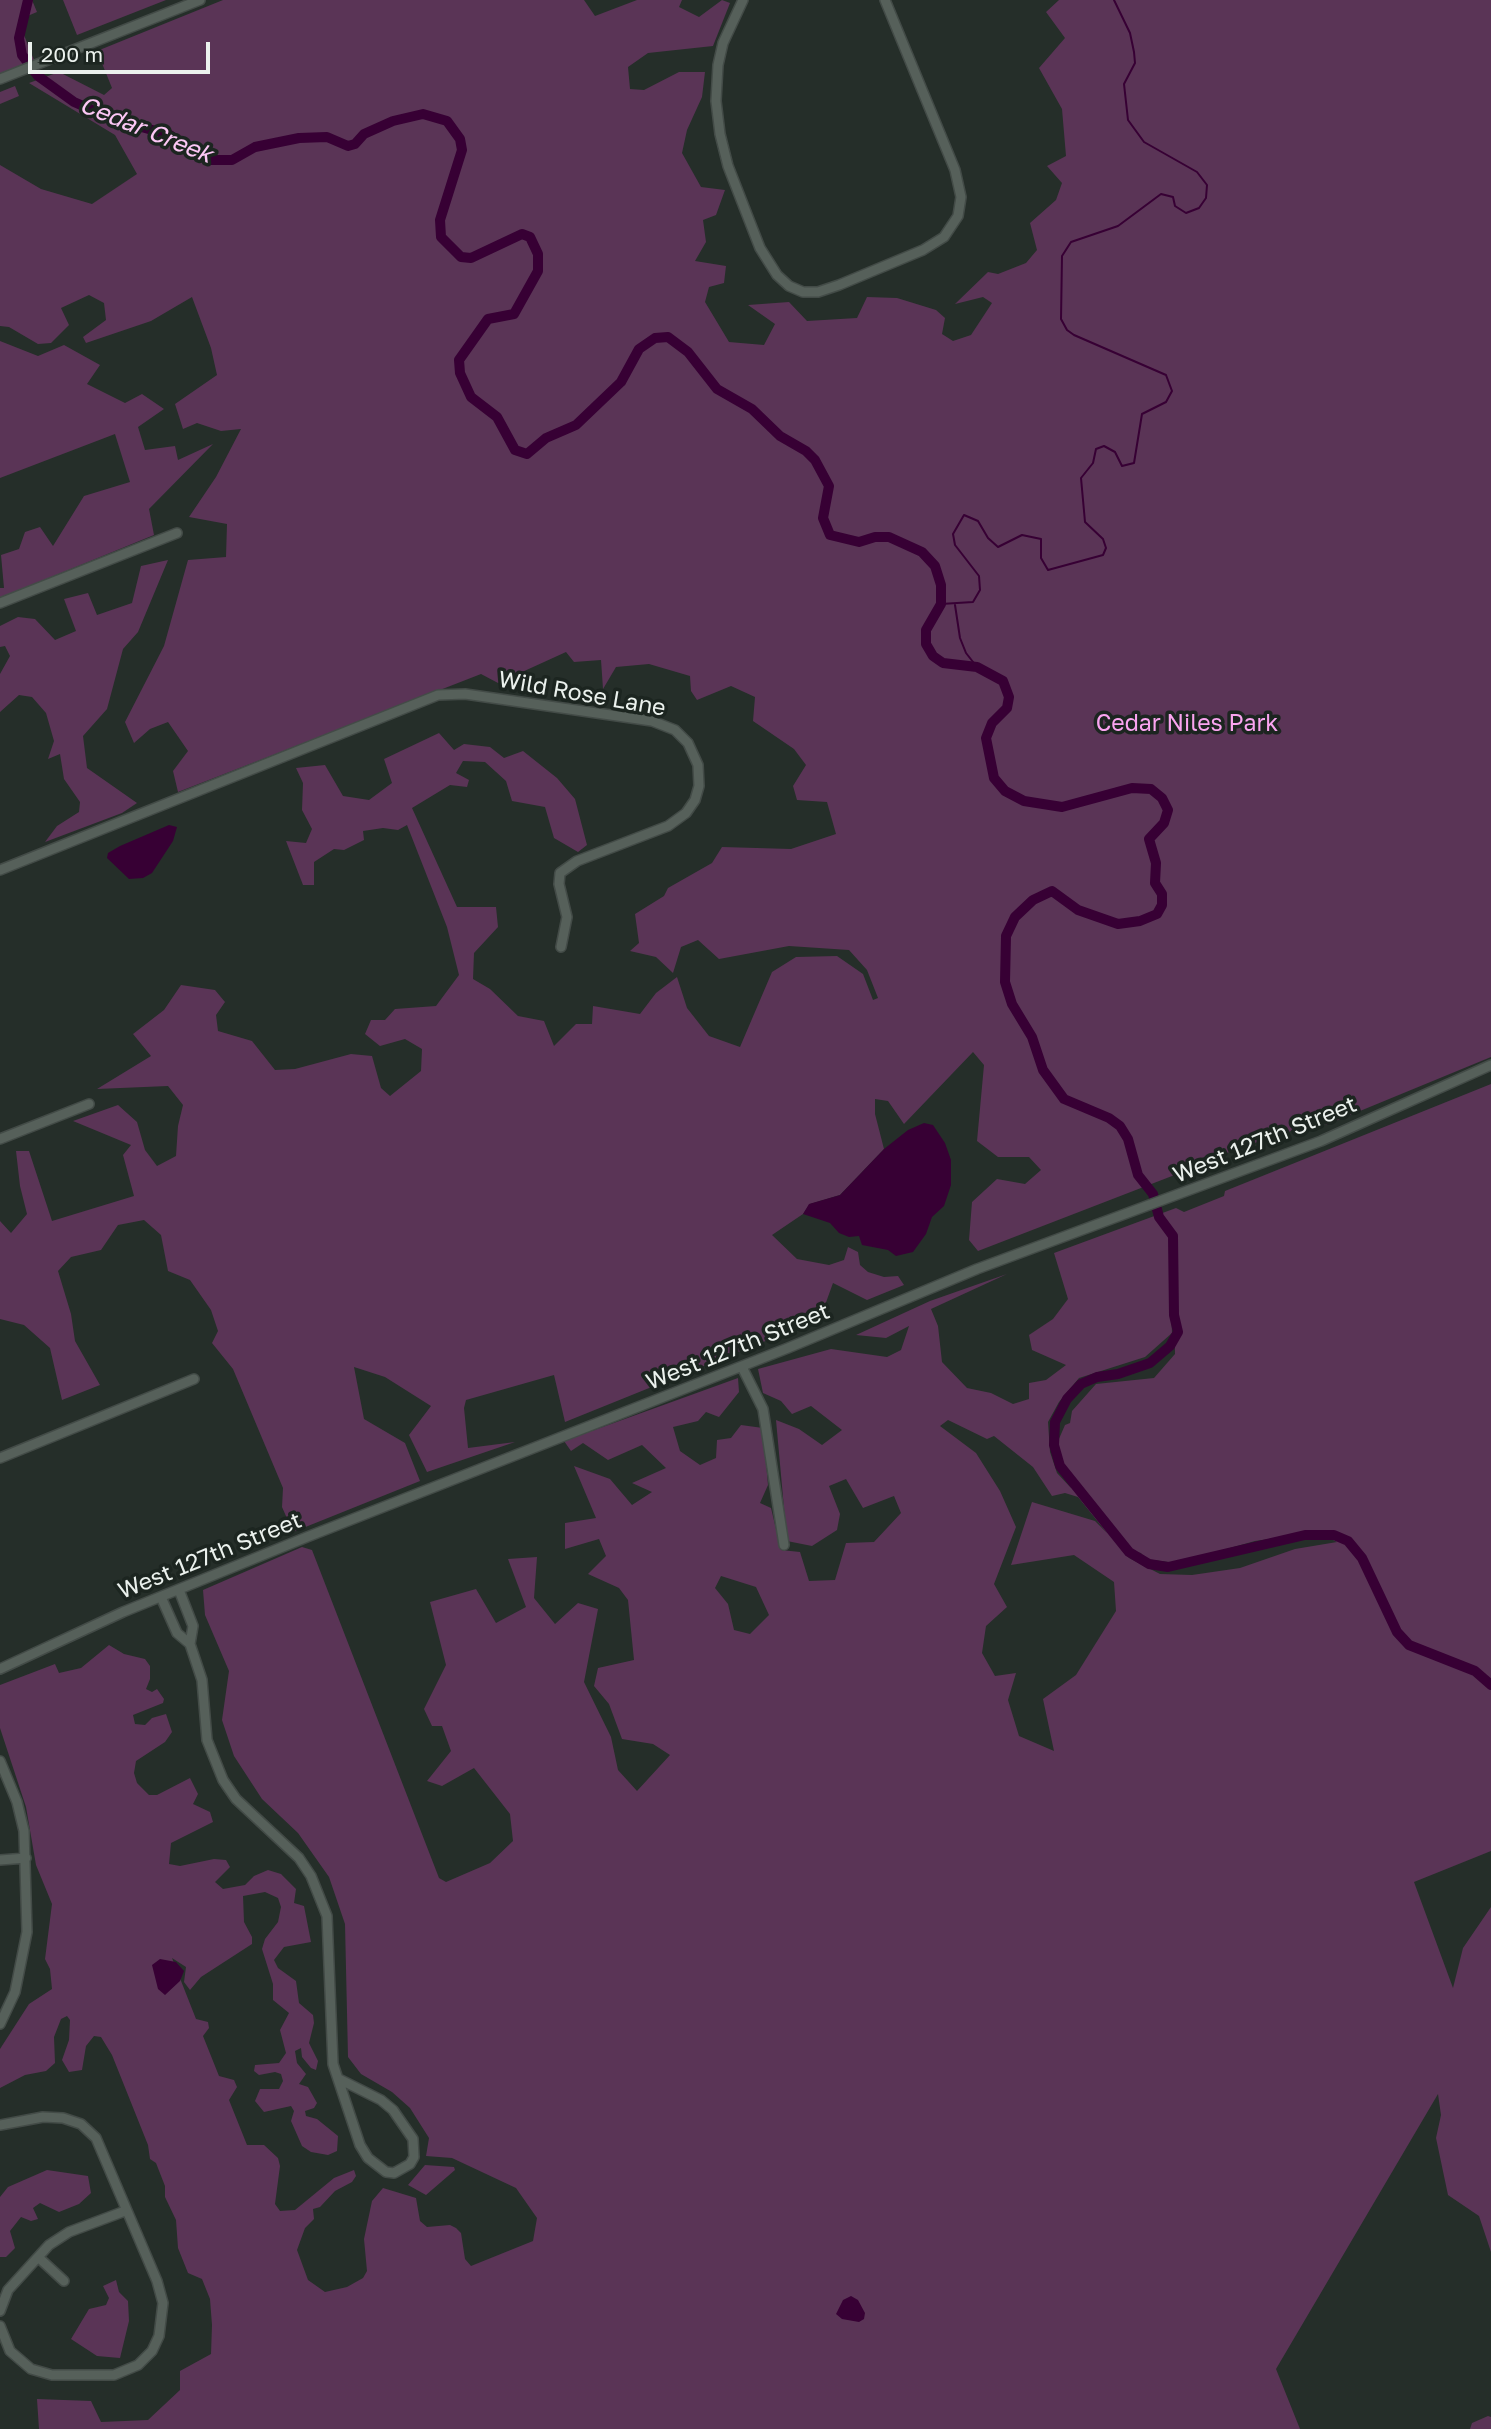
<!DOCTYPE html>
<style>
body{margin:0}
#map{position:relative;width:1491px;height:2429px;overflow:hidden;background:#252e29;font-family:"Golos Text",sans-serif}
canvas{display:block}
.scale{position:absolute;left:28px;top:42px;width:182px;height:32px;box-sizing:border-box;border:4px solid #ebf1ed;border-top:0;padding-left:9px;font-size:21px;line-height:24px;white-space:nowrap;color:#ebf1ed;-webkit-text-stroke:5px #1c2520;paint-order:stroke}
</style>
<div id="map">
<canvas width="1491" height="2429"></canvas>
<div class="scale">200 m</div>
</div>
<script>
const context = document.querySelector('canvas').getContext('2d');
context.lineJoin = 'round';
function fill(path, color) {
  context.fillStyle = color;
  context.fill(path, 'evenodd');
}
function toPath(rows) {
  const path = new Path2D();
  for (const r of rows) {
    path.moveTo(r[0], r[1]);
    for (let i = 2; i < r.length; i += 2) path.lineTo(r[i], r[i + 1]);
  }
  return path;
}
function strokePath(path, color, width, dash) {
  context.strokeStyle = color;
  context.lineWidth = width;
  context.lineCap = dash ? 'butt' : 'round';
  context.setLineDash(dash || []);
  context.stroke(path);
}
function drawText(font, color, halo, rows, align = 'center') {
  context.font = font + ' "Golos Text",sans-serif';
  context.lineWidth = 7;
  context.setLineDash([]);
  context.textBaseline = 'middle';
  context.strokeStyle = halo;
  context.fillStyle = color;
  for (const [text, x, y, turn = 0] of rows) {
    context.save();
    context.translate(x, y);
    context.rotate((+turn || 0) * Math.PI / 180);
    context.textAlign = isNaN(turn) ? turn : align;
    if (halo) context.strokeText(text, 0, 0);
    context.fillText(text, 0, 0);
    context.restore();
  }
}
const green = toPath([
 [0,0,32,0,37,12,18,20,34,60,0,74],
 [63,0,166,0,77,35],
 [223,0,584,0,595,16,637,0,682,0,679,7,699,17,722,0,730,3,713,46,648,53,628,67,630,89,644,90,679,72,705,72,702,97,687,130,682,153,701,187,725,190,716,215,703,220,706,242,695,261,726,266,724,283,709,287,705,302,729,342,764,345,775,324,748,305,789,302,807,321,857,318,867,297,897,298,936,310,945,318,942,334,953,341,971,335,992,303,983,297,955,304,988,272,998,274,1026,263,1037,250,1030,223,1056,200,1062,183,1047,166,1066,156,1062,109,1039,68,1065,38,1046,12,1059,0,1491,0,1491,1057,1326,1125,1319,1110,1302,1125,1268,1143,1266,1139,1221,1155,1214,1153,1182,1166,1185,1171,978,1251,969,1240,972,1202,997,1179,1025,1184,1041,1170,1029,1157,998,1157,977,1141,984,1065,973,1052,904,1124,888,1101,875,1099,875,1114,884,1149,840,1195,810,1204,803,1214,772,1235,797,1259,829,1265,844,1260,848,1247,858,1252,860,1265,868,1272,884,1277,898,1276,904,1285,867,1300,833,1283,820,1319,565,1422,554,1375,466,1400,464,1408,468,1448,515,1442,427,1472,409,1435,431,1406,385,1377,354,1367,364,1419,405,1443,420,1481,293,1532,282,1507,283,1488,233,1369,212,1343,218,1331,211,1310,190,1280,168,1271,161,1235,144,1220,118,1225,101,1250,71,1257,58,1271,71,1314,75,1341,100,1385,62,1400,50,1348,24,1325,0,1319,0,1221,11,1233,27,1214,20,1186,16,1151,29,1151,52,1221,134,1196,123,1155,131,1145,73,1121,118,1105,137,1122,145,1150,157,1166,176,1156,178,1126,183,1105,168,1086,97,1089,151,1056,133,1034,164,1010,181,985,215,990,225,1002,216,1015,218,1031,252,1041,275,1070,295,1069,351,1054,372,1056,381,1088,390,1096,421,1071,422,1049,405,1039,380,1046,365,1034,371,1020,385,1020,395,1009,436,1006,459,975,447,927,407,825,398,830,383,828,363,831,364,840,344,850,334,849,314,862,314,885,303,885,286,841,306,843,312,829,302,810,303,783,296,768,325,765,343,796,369,800,392,783,384,759,439,733,454,750,464,744,490,747,504,758,523,751,557,778,575,799,587,845,578,852,554,838,545,807,512,801,506,781,485,762,463,761,456,773,469,780,467,787,450,785,412,808,457,907,496,907,498,927,474,953,473,979,490,989,518,1016,544,1021,554,1046,576,1024,592,1024,593,1006,640,1014,656,993,677,977,687,1008,709,1036,740,1047,772,972,796,957,837,956,863,974,873,1000,878,998,867,970,849,950,789,946,719,959,698,940,681,947,673,973,656,957,630,951,639,943,635,914,664,896,668,888,712,863,722,847,791,849,836,834,827,802,797,800,793,786,806,765,794,749,753,721,755,697,731,686,697,700,691,691,690,676,649,664,616,667,603,689,601,660,574,662,566,652,498,683,481,674,178,792,173,771,188,751,168,722,150,729,134,743,125,722,164,646,188,560,226,557,227,524,189,517,216,477,241,429,221,431,197,423,183,429,175,404,217,375,211,348,192,297,151,321,86,343,83,337,106,320,104,303,89,295,61,308,69,325,51,343,38,344,9,327,0,326,0,165,41,189,92,204,137,174,115,135,29,83,59,72,104,95,112,88,97,51],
 [15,86,19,96,0,104,0,92],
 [0,341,38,356,64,345,100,365,87,384,125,403,142,394,164,409,138,427,145,450,175,446,178,460,213,444,149,509,154,535,0,598,0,588,4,588,1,555,19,549,25,532,40,527,53,546,84,496,130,482,115,434,0,478],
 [168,560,138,632,123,649,107,709,83,736,87,768,137,803,122,813,45,842,57,826,79,812,80,802,64,779,60,754,48,759,54,741,46,713,32,697,19,695,0,712,0,674,10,656,5,646,0,647,0,626,18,617,35,619,55,640,76,631,64,599,88,593,97,615,132,603,141,566],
 [1491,1084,1491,1851,1414,1882,1453,1988,1463,1948,1491,1907,1491,2252,1479,2216,1448,2195,1436,2138,1441,2115,1438,2094,1276,2369,1300,2429,39,2429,37,2399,91,2401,101,2422,148,2420,180,2390,180,2371,211,2354,212,2325,210,2299,202,2279,188,2273,178,2248,176,2220,165,2197,165,2186,156,2163,150,2159,148,2145,112,2055,101,2037,94,2036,86,2046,82,2070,69,2072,62,2060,69,2040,70,2020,67,2016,61,2019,54,2037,55,2063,46,2071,25,2075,0,2088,0,2049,29,2004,52,1989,50,1969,45,1959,52,1904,36,1865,26,1807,0,1728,0,1685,55,1664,59,1673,81,1668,109,1645,124,1654,145,1659,150,1666,150,1679,146,1689,152,1692,157,1689,164,1699,163,1703,133,1715,135,1724,145,1725,152,1718,166,1714,172,1732,165,1742,136,1761,134,1773,137,1783,149,1795,157,1795,190,1778,198,1794,193,1804,210,1812,213,1822,171,1843,169,1864,180,1866,214,1859,226,1860,230,1867,215,1882,223,1889,245,1885,254,1876,268,1870,281,1874,296,1889,294,1903,304,1906,311,1942,284,1947,274,1960,278,1968,296,1981,299,2003,313,2015,314,2023,309,2043,318,2061,316,2070,311,2068,302,2057,301,2048,295,2051,297,2063,306,2074,299,2084,308,2087,317,2103,314,2108,305,2111,306,2116,317,2119,338,2136,337,2151,328,2155,311,2152,302,2146,291,2121,294,2111,291,2106,264,2112,255,2101,260,2089,279,2089,283,2081,281,2074,275,2072,259,2075,254,2071,255,2065,279,2063,286,2053,280,2030,289,2013,273,2000,273,1984,262,1949,265,1939,278,1922,281,1907,278,1898,265,1892,243,1896,244,1922,252,1937,252,1944,201,1977,190,1990,184,1982,186,1967,172,1958,196,2019,208,2022,209,2028,203,2036,219,2076,234,2080,237,2087,229,2100,247,2145,264,2145,278,2158,280,2166,275,2204,280,2211,295,2210,334,2178,354,2170,356,2176,352,2182,335,2191,320,2207,313,2209,314,2219,305,2228,297,2250,308,2280,325,2292,347,2287,363,2278,367,2271,364,2239,372,2201,383,2188,416,2198,420,2221,427,2227,450,2225,456,2228,461,2233,465,2259,471,2266,533,2241,537,2218,516,2188,452,2158,426,2156,429,2138,410,2108,392,2092,361,2074,348,2057,345,1924,329,1877,298,1833,262,1799,234,1756,222,1720,229,1671,205,1615,203,1590,302,1547,312,1550,439,1878,446,1882,490,1863,513,1841,510,1814,474,1768,442,1786,427,1781,451,1751,442,1726,432,1726,424,1709,446,1665,430,1602,476,1589,496,1623,526,1607,508,1559,537,1557,534,1598,555,1624,578,1603,598,1609,584,1682,611,1737,618,1770,637,1791,670,1755,653,1744,622,1739,609,1704,594,1686,598,1668,634,1660,628,1600,619,1588,588,1574,606,1556,599,1539,565,1549,565,1523,596,1518,574,1466,610,1479,632,1505,652,1492,632,1483,666,1468,642,1445,608,1460,583,1443,571,1451,564,1441,738,1378,739,1392,719,1417,706,1412,698,1421,673,1427,680,1451,700,1465,716,1458,717,1440,731,1438,741,1425,763,1428,768,1485,760,1503,771,1508,781,1550,800,1552,809,1581,835,1580,846,1543,874,1542,901,1513,894,1496,863,1508,846,1479,829,1486,840,1514,837,1530,812,1546,787,1541,776,1420,799,1429,822,1445,842,1430,811,1406,792,1414,781,1401,763,1393,758,1369,831,1349,887,1357,901,1350,909,1326,886,1338,856,1335,930,1301,1007,1274,931,1309,938,1326,942,1362,967,1388,991,1393,1013,1404,1029,1399,1029,1383,1046,1380,1066,1365,1032,1350,1029,1335,1053,1319,1068,1299,1054,1253,1176,1208,1184,1212,1224,1196,1225,1191],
 [1174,1279,1175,1354,1154,1378,1096,1384,1072,1411,1070,1423,1065,1425,1055,1448,1071,1488,1057,1473,1050,1452,1048,1422,1059,1402,1079,1378,1145,1357,1172,1333,1170,1282],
 [948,1420,987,1439,994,1436,1033,1467,1052,1496,1065,1493,1078,1497,1107,1533,1095,1521,1032,1502,1011,1565,1074,1555,1114,1582,1116,1611,1076,1675,1043,1699,1054,1751,1019,1736,1008,1700,1016,1673,995,1676,982,1653,986,1626,1007,1607,994,1584,1016,1527,1000,1491,976,1453,940,1426],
 [1317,1532,1337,1542,1295,1549,1240,1568,1192,1575,1160,1574,1129,1558,1122,1550,1141,1553,1145,1559,1176,1563,1255,1541],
 [721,1576,756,1587,769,1615,750,1634,734,1630,728,1604,715,1588],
 [425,2165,454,2167,455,2170,426,2195,408,2185],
 [47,2170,88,2176,91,2193,79,2204,59,2212,40,2203,33,2208,38,2219,31,2221,21,2217,10,2231,15,2248,6,2257,0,2257,0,2197,8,2187],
 [116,2280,119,2292,128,2301,129,2321,120,2358,97,2356,71,2339,89,2309,106,2305,109,2298,103,2286],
 [1488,2416,1491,2417,1491,2429,1470,2429,1472,2423]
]);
const water = toPath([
 [169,825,177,827,173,841,152,873,143,878,129,879,107,858,108,853,120,846],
 [924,1123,933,1125,945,1143,951,1160,951,1185,944,1206,932,1217,926,1234,913,1252,896,1256,888,1250,862,1245,859,1236,849,1237,839,1233,830,1223,803,1214,809,1204,840,1195,884,1149,908,1130],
 [160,1959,176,1962,184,1971,180,1981,165,1995,158,1989,152,1965],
 [851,2296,858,2300,865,2313,864,2319,859,2322,842,2319,836,2314,843,2300]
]);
const stream = toPath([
 [941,604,973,602,980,590,979,576,955,545,953,534,964,515,978,521,988,538,998,547,1022,535,1041,539,1041,558,1048,570,1103,555,1106,548,1103,539,1085,522,1081,478,1093,463,1096,449,1104,446,1115,452,1122,466,1134,463,1142,414,1166,402,1172,391,1166,375,1074,335,1067,330,1061,319,1062,256,1071,242,1118,226,1161,194,1173,197,1175,206,1186,213,1199,208,1206,198,1207,185,1197,172,1144,142,1128,120,1124,84,1135,63,1134,52,1130,33,1114,0],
 [955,605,960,638,966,653,977,667]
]);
const river = toPath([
 [28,0,19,38,22,55,38,76,74,102,113,119,170,135,189,151,208,160,232,160,255,147,299,138,327,137,348,146,355,144,364,134,393,121,423,114,447,121,460,139,462,150,440,220,441,237,461,257,471,258,522,234,530,237,538,254,538,271,514,314,488,319,459,360,460,373,471,397,497,417,515,450,527,454,546,438,576,425,621,382,639,349,655,338,668,337,688,352,717,389,752,409,780,436,806,451,815,460,829,486,823,518,830,535,859,542,875,537,889,537,922,552,935,566,941,585,941,604,926,630,926,644,933,656,943,663,977,667,1003,681,1009,697,1007,708,992,723,986,738,994,778,1005,791,1024,801,1062,807,1132,788,1151,789,1162,798,1168,810,1164,823,1149,839,1156,863,1155,883,1162,894,1162,905,1157,914,1140,921,1118,924,1078,910,1052,891,1033,900,1015,917,1006,936,1005,982,1012,1004,1032,1037,1043,1070,1064,1099,1109,1118,1120,1126,1128,1139,1138,1175,1153,1194,1159,1217,1173,1236,1174,1315,1178,1332,1170,1346,1150,1363,1118,1374,1097,1377,1081,1384,1067,1399,1055,1422,1054,1445,1060,1466,1129,1552,1149,1564,1168,1567,1305,1535,1334,1535,1348,1541,1362,1558,1397,1632,1409,1645,1475,1671,1491,1685]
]);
const minor = toPath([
 [743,0,723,43,718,65,716,101,720,134,728,166,760,248,777,275,789,286,803,292,818,292,839,285,923,250,944,237,958,216,961,197,955,170,885,0],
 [0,79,200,0],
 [0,603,177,533],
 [0,870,438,695,465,694,652,721,675,730,688,743,698,765,699,786,695,800,686,813,668,826,577,861,560,873,559,884,567,917,561,947],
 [0,1139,89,1104],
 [742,1367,763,1409,784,1545],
 [0,1458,194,1379],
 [161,1597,177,1633,190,1644,193,1626,179,1590],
 [190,1644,202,1680,207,1740,223,1780,236,1799,299,1858,311,1876,327,1916,333,2064,360,2145,368,2158,386,2172,394,2173,410,2164,414,2157,413,2139,393,2110,381,2100,339,2079],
 [0,1669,123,1612,307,1537,788,1348,977,1269,1321,1141,1491,1065],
 [0,1761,17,1802,24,1831,27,1932,15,1992,0,2024],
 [0,1860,26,1858],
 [0,2125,43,2117,63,2118,81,2124,96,2138,157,2281,163,2303,159,2336,152,2351,138,2365,114,2375,52,2375,31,2369,10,2351,0,2326],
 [38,2257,64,2281],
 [0,2311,8,2290,49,2245,69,2232,125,2211]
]);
const streetNames = [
 ["Wild Rose Lane",582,694,10],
 ["West 127th Street",1265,1140,-22],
 ["West 127th Street",738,1347,-22],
 ["West 127th Street",210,1556,-22]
];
const parkNames = [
 ["Cedar Niles Park",1187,724]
];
const waterNames = [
 ["Cedar Creek",146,130,22]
];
fill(green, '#5a3456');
fill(water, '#370034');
strokePath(stream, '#370034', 2);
strokePath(river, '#370034', 10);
strokePath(minor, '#434b47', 12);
strokePath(minor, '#56605a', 9);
drawText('23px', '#ebf1ed', '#1c2520', streetNames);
drawText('23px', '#faa4f0', '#1c2520', parkNames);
drawText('italic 24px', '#fcc7f5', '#1c2520', waterNames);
</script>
